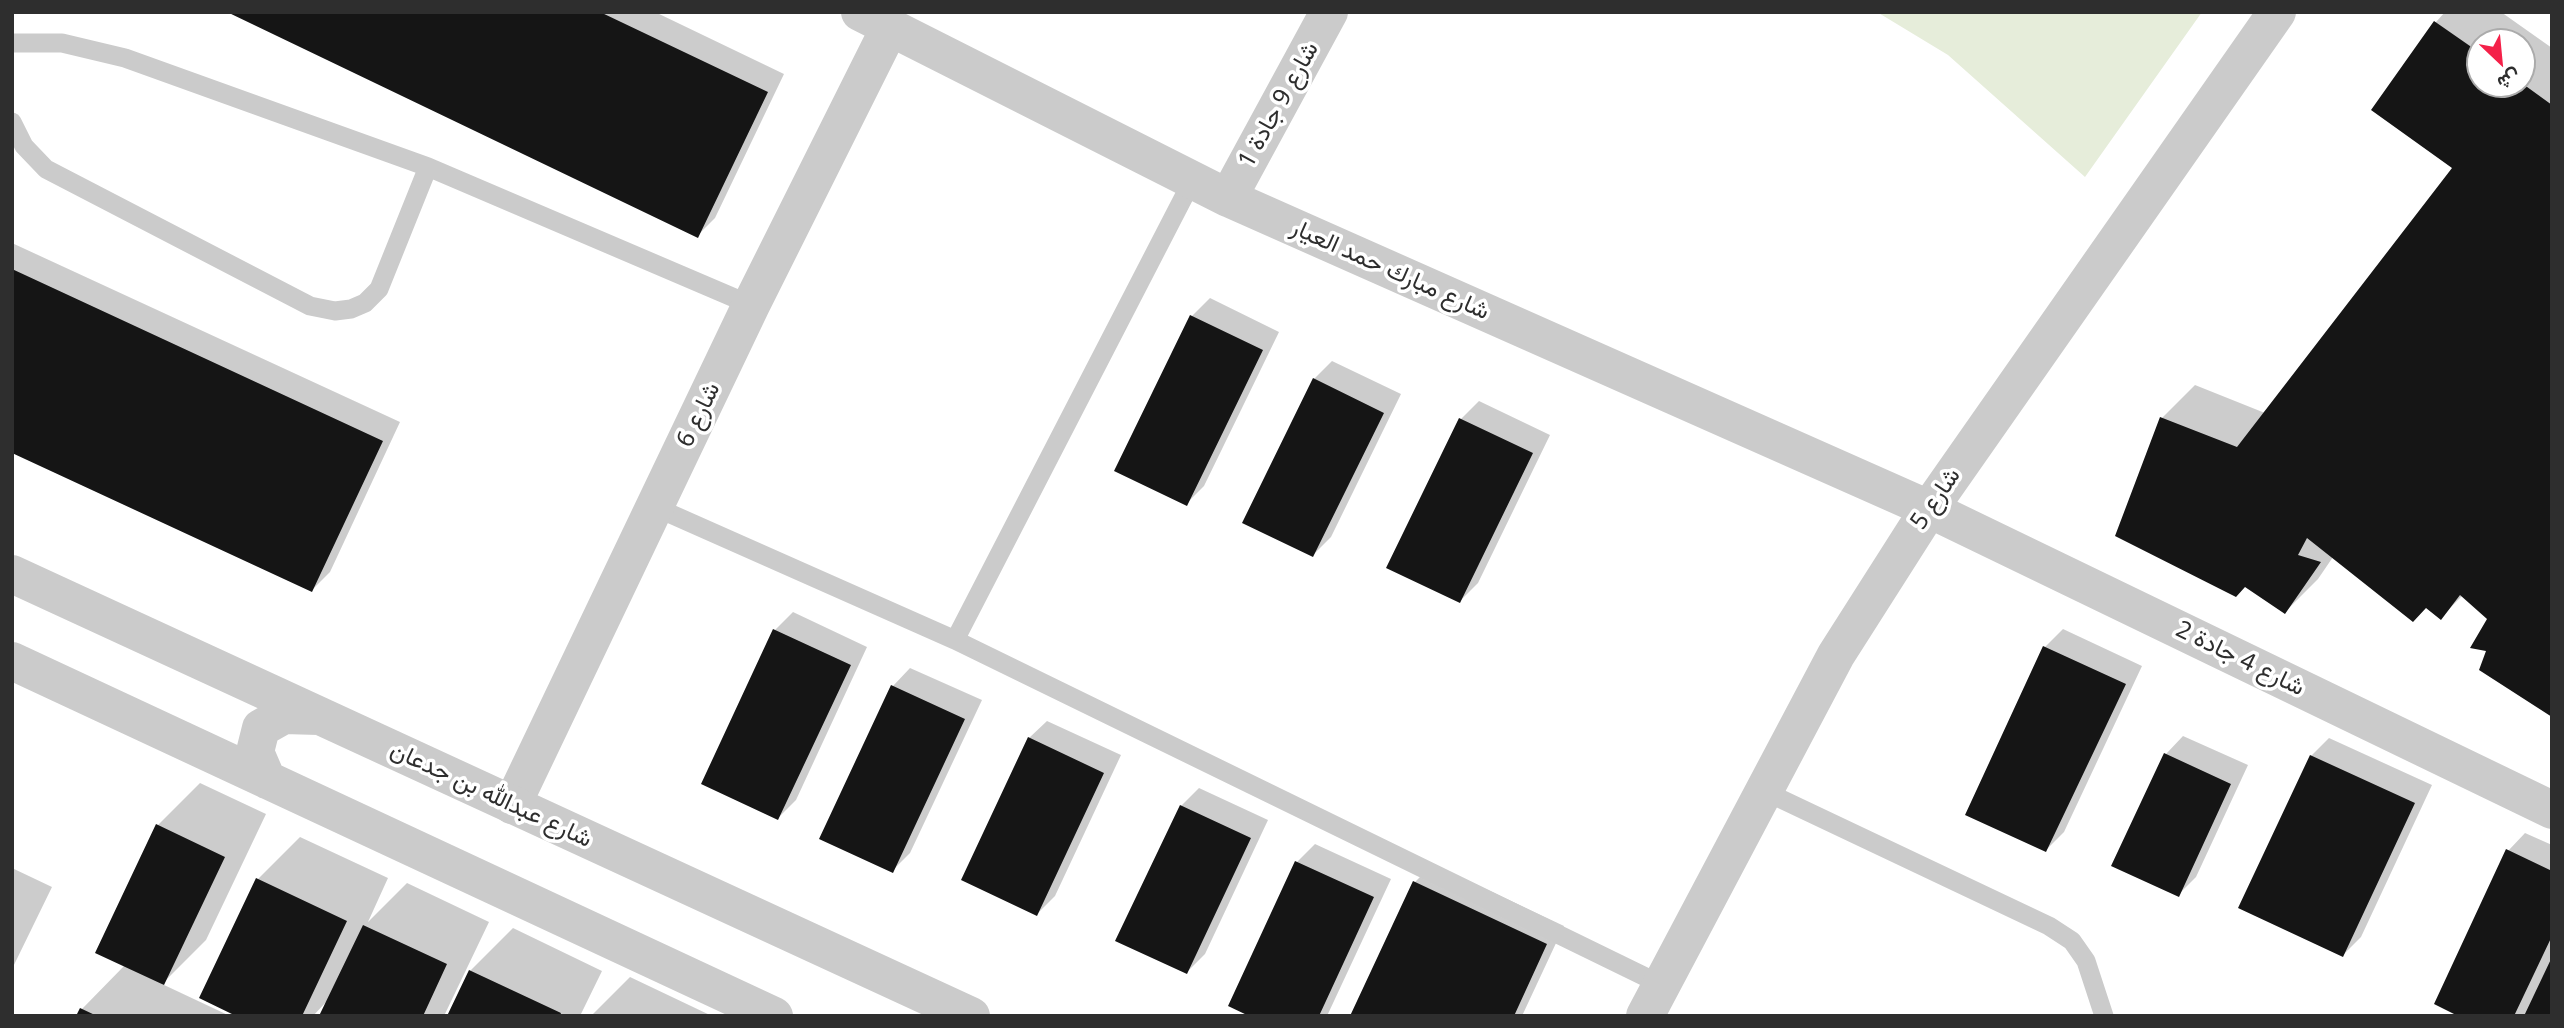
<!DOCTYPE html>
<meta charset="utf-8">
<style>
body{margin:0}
#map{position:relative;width:2564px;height:1028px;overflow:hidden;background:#fff;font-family:"Noto Sans",Vazirmatn,sans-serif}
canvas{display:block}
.frame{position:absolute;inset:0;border:14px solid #2e2e2e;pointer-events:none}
.north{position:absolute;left:2466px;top:28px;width:70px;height:70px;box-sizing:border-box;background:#fff;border:2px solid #ababab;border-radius:50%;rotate:154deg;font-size:19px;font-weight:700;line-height:28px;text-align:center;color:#2e2e2e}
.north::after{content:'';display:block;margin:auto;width:24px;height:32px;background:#f42149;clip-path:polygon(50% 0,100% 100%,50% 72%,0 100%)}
</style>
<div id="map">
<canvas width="2564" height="1028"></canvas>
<div class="frame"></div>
<div class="north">ش</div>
</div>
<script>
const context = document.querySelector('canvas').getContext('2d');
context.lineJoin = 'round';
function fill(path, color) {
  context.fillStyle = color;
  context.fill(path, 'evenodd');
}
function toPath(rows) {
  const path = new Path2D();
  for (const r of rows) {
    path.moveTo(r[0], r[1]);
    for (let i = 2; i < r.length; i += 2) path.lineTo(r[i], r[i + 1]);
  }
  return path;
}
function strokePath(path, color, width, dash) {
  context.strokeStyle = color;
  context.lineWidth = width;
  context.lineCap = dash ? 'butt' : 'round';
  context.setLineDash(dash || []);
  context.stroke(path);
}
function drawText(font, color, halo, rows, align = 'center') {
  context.font = font + ' "Noto Sans",Vazirmatn,sans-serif';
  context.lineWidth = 7;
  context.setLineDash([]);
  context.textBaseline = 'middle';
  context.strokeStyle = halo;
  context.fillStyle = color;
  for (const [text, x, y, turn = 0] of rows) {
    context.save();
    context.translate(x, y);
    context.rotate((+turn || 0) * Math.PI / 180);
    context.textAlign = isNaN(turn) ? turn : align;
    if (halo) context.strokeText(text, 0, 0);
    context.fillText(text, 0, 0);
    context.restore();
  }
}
const green = toPath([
 [1877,12,2202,12,2085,177,1948,55]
]);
const shadow = toPath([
 [231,12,655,12,784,74,715,218,697,236],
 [2445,12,2501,12,2552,48,2552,715,2489,650,2489,619,2463,595,2441,617,2426,607,2333,557,2318,579,2285,612,2162,418,2195,385,2265,413,2455,167,2373,110,2436,22],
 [2480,42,2522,42,2522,84,2480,84],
 [12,243,400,422,330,572,312,590,12,451],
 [1210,298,1279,332,1204,486,1186,504,1192,316],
 [1332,361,1401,394,1331,537,1313,555,1314,379],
 [1479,401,1550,435,1478,583,1460,601,1389,567,1461,419],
 [793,612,867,647,796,800,778,818,775,630],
 [2063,629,2142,666,2064,832,2046,850,2045,647],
 [910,668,982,700,910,853,892,871,893,686],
 [1047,721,1121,755,1055,896,1037,914,1029,738],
 [2183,736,2248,765,2196,877,2178,895,2113,865,2166,754],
 [2329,738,2432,785,2361,937,2343,955,2311,756],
 [200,783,266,814,206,940,162,984,230,1016,78,1016,82,1009,125,965,158,825],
 [1199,788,1268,820,1205,954,1187,972,1181,806],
 [2525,833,2552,845,2552,1016,2528,1012,2523,1016,2462,1016,2508,851],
 [300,837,388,878,368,922,407,883,489,922,444,1016,321,1016,327,1001,313,1016,240,1016,258,879],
 [1315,844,1391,879,1327,1016,1254,1016,1230,1005,1297,862],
 [1433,864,1564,926,1522,1016,1352,1016,1415,882],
 [12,868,52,887,12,969],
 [513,928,602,971,580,1016,449,1016,470,971],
 [630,977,712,1016,591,1016]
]);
const building = toPath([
 [227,12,600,12,768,92,698,238],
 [2434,21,2480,53,2480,84,2523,84,2552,105,2552,717,2479,670,2486,651,2470,648,2487,619,2460,595,2441,620,2426,608,2413,622,2307,538,2298,555,2321,562,2285,614,2245,587,2236,597,2115,536,2160,417,2237,447,2452,168,2371,110],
 [12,269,383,441,312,592,12,453],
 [1190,315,1263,350,1187,506,1114,471],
 [1313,378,1384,413,1313,557,1242,523],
 [1459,418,1533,453,1460,603,1386,568],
 [773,629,851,665,778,820,701,784],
 [2043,646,2126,684,2046,852,1965,815],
 [891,685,965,719,893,873,819,839],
 [1028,737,1104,773,1037,916,961,880],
 [2164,753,2231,784,2179,897,2111,866],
 [2310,755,2415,803,2343,957,2238,908],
 [1180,805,1251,838,1187,974,1115,941],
 [156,824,225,857,164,985,95,953],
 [2506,849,2552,871,2552,936,2514,1016,2458,1016,2434,1004],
 [1295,861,1374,897,1319,1016,1249,1016,1228,1006],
 [256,878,347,921,302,1016,236,1016,199,998],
 [1413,881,1547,944,1514,1016,1350,1016],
 [363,925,447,964,423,1016,319,1016],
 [2552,957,2552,1016,2524,1016],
 [469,970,561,1013,560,1016,447,1016],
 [80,1008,97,1016,76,1016]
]);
const service = toPath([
 [12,43,62,43,125,58,428,167,751,305],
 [12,122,24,146,46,169,310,306,335,311,351,309,365,303,379,289,428,167],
 [655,507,955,640,1662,985],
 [955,640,1192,181],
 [1764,791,2049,926,2072,941,2086,961,2104,1016]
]);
const minor = toPath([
 [860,12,1228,198,1929,509,2552,810],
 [1228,198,1329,12],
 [512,805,751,305,890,27],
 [1645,1016,1836,655,1929,509,2277,12]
]);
const tertiary = toPath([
 [12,574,971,1016],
 [12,661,774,1016],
 [267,780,255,752,261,728,284,715,319,716]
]);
const streetNames = [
 ["شارع 9 جادة 1",1279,105,-61],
 ["شارع مبارك حمد العيار",1390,270,24],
 ["شارع 6",699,415,-64],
 ["شارع 5",1936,499,-56],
 ["شارع 4 جادة 2",2240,659,26],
 ["شارع عبدالله بن جدعان",491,795,25]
];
fill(green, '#e6edda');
fill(shadow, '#0003');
fill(building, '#151515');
strokePath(service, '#cbcbcb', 19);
strokePath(minor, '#cbcbcb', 38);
strokePath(tertiary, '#cbcbcb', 38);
drawText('24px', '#2e2e2e', '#fff', streetNames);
</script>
